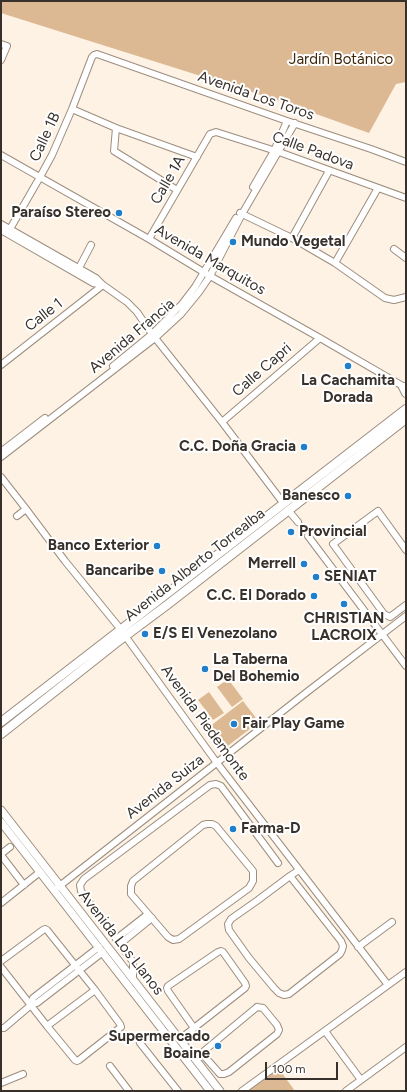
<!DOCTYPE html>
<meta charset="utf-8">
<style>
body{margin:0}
#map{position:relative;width:407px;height:1092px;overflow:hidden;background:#fef2e4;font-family:Figtree,sans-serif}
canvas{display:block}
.frame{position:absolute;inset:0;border:2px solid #38312b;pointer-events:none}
.scale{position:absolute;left:265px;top:1062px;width:73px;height:18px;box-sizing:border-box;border:2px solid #38312b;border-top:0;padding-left:5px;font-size:12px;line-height:14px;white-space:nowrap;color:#38312b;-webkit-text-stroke:3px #fff;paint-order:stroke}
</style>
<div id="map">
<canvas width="407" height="1092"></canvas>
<div class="frame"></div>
<div class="scale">100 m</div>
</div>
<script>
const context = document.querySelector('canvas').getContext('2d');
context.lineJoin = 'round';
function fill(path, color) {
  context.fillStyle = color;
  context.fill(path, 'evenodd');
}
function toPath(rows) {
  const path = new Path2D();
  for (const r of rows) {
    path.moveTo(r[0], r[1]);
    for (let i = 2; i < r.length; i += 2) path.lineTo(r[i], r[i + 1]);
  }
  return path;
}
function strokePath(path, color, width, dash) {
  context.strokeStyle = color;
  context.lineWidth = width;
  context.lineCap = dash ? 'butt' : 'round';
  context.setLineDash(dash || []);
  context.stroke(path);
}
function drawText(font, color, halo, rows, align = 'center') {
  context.font = font + ' Figtree,sans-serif';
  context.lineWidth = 4;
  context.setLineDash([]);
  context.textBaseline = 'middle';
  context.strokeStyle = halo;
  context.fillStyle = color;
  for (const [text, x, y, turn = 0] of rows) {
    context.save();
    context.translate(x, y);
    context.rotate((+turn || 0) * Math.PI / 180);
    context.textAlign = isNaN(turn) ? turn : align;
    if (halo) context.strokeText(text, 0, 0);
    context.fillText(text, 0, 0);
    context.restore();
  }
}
const green = toPath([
 [1,1,406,1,406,82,396,84,369,133,280,101,1,13],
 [228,679,243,699,232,707,217,687],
 [209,692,224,713,213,720,198,700],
 [243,701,259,722,225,748,209,727],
 [279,1069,295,1091,247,1091]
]);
const minorTunnel = toPath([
 [298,522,308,536]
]);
const minor = toPath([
 [1,44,7,46,1,60],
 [72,109,116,128,197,157],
 [116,128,114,151,177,190],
 [1,155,149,239,210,276,320,338,406,388],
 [253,187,274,151,287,121],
 [240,213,292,238,335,263,385,298,394,300,406,297],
 [1,224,96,278,103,285,93,283,1,230],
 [10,229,40,177,52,155,72,109,92,57,94,55,97,54,287,121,371,149,406,162],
 [292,238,329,171],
 [149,239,210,134,216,132,279,152,406,198],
 [394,249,406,258],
 [335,263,378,188],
 [79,268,91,245],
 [1,365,103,285,127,302,137,312,152,334,222,422,284,504],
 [113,366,152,334,182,304,195,287,236,218],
 [222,422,320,338],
 [2,451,45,418],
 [1,457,155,338,181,314,199,292,210,276,242,214,295,123],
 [1,477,26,509,65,561,118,626,217,763,388,985],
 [288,510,298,522],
 [17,516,26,509],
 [308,536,406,666],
 [406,550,378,511,333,544,384,614,390,617,406,605],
 [207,824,212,824,216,826,253,871,253,881,249,888,179,939,173,940,168,937,131,894,131,886,133,881,203,825,207,824],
 [1,854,10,847],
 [1,855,24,885],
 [290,876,341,941,343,946,342,950,340,954,289,994,284,995,279,993,274,988,249,958,229,930,228,924,231,919,258,900,290,876,299,870],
 [57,888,307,692,406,616],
 [1,903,40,872],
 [116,939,148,914],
 [120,944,152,918],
 [358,947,392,922],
 [1,961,43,930,45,929,47,930,95,990,120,1024,121,1027,79,1060,77,1061,75,1060,47,1026,1,967],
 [133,980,133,962,81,891,80,885,84,879,210,785,216,784,221,786,278,863],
 [31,1005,33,998,99,947],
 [257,1007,263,1008,277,1025,279,1030,277,1034,229,1072,224,1074,220,1074,204,1056,204,1051,257,1007],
 [47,1026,95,990],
 [1,1028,4,1028,31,1005,37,1003,103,952],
 [325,1031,361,1080],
 [180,1039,245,988,246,986,245,983,223,952,221,951,218,952,168,986,167,988,168,991,194,1028],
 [140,1043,178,1091],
 [110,1066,129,1091],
 [1,1083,23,1074],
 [242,1091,406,972],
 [346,1091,406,1047]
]);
const tertiary = toPath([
 [1,810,220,1091],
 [1,822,210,1091]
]);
const secondary = toPath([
 [406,387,403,387,406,393],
 [1,722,406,409],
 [1,734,116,643,167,605,406,419]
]);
const markers = [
 [119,213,4,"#207eca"],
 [233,242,4,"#207eca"],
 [348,366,4,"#207eca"],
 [304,447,4,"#207eca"],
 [348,496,4,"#207eca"],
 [291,532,4,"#207eca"],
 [157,546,4,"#207eca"],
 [304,564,4,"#207eca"],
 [162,571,4,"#207eca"],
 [316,577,4,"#207eca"],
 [314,596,4,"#207eca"],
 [344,604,4,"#207eca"],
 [145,634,4,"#207eca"],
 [205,669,4,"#207eca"],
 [234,724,4,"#207eca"],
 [233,829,4,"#207eca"],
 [218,1046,4,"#207eca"]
];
const parkNames = [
 ["Jardín Botánico",341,60]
];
const streetNames = [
 ["Avenida Los Toros",256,96,19],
 ["Calle 1B",45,137,-65],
 ["Calle Padova",313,151,20],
 ["Calle 1A",168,180,-60],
 ["Avenida Marquitos",210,260,30],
 ["Calle 1",44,315,-38],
 ["Avenida Francia",132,336,-40],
 ["Calle Capri",262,370,-41],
 ["Avenida Alberto Torrealba",195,565,-38],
 ["Avenida Piedemonte",205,723,54],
 ["Avenida Suiza",165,787,-38],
 ["Avenida Los Llanos",121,943,52]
];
const poiNames = [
 ["Paraíso Stereo",111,213],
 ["Mundo Vegetal",241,242,"left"],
 ["La Cachamita",348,381,"center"],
 ["Dorada",348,398,"center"],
 ["C.C. Doña Gracia",296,447],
 ["Banesco",340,496],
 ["Provincial",299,532,"left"],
 ["Banco Exterior",149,546],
 ["Merrell",296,564],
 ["Bancaribe",154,571],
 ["SENIAT",324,577,"left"],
 ["C.C. El Dorado",306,596],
 ["CHRISTIAN",344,619,"center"],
 ["LACROIX",344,636,"center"],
 ["E/S El Venezolano",153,634,"left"],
 ["La Taberna",213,660,"left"],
 ["Del Bohemio",213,677,"left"],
 ["Fair Play Game",242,724,"left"],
 ["Farma-D",241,829,"left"],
 ["Supermercado",210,1037],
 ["Boaine",210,1054]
];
fill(green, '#dcb993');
strokePath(minorTunnel, '#d6cbbf', 6, [6, 3]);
strokePath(minor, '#9d8e7f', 8);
strokePath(tertiary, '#9d8e7f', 9);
strokePath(secondary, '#9d8e7f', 10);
strokePath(minor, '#fff', 6);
strokePath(tertiary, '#fff', 7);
strokePath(secondary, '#fff', 8);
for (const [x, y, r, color] of markers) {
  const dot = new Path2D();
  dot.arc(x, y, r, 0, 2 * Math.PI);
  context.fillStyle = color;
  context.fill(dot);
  strokePath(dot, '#fff', 1.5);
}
drawText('15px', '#3e2709', '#fff', parkNames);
drawText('15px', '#38312b', '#fff', streetNames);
drawText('bold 15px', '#38312b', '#fff', poiNames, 'right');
</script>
